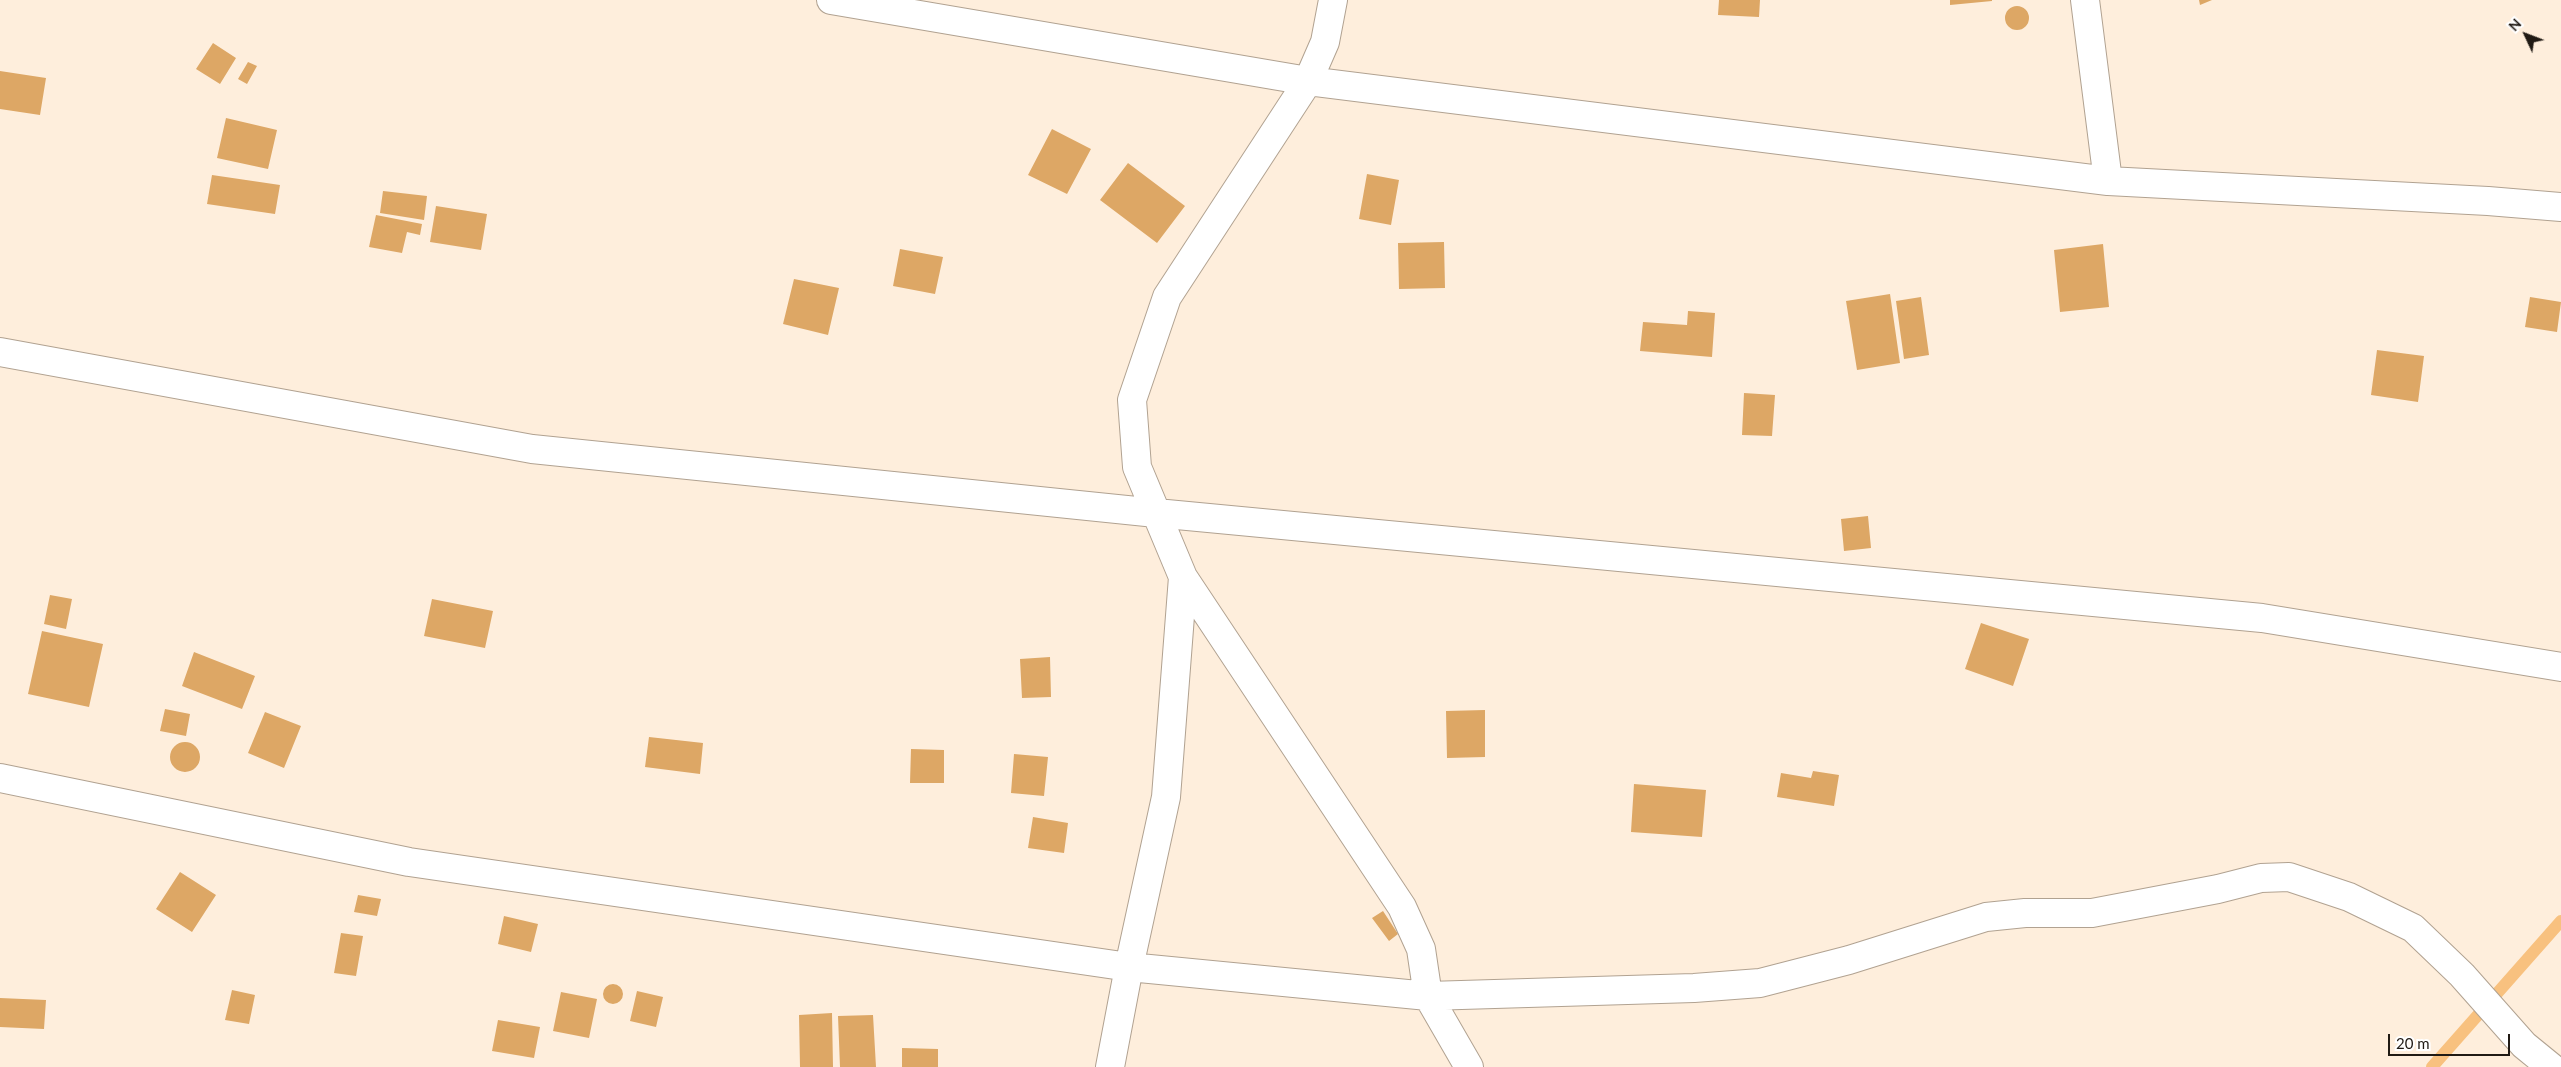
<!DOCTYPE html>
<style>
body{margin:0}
#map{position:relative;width:2561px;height:1067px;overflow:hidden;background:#feeedc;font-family:Lato,sans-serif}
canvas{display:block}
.north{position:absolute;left:2501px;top:10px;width:50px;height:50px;-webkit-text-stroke:4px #fff;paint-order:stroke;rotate:313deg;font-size:14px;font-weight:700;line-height:20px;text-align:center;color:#201a14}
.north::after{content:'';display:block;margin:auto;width:18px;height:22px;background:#201a14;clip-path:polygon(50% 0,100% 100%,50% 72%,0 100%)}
.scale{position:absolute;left:2388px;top:1034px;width:122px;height:22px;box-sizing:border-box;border:2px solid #201a14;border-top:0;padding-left:6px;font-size:15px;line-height:18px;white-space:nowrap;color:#201a14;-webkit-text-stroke:4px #fff;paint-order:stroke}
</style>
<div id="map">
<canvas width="2561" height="1067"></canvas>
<div class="north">N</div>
<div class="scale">20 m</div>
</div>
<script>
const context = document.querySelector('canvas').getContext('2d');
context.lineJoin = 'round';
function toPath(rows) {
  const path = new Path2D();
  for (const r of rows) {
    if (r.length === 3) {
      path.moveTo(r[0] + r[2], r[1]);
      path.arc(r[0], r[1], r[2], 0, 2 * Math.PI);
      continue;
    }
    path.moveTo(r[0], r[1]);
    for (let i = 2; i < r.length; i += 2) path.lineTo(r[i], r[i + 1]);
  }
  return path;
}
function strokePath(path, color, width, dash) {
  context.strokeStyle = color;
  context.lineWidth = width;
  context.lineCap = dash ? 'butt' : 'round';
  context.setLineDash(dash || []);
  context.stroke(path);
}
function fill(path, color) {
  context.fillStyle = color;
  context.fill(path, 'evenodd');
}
const stream = toPath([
 [2432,1067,2561,921]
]);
const building = toPath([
 [1719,0,1760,0,1759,17,1718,15],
 [1950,0,1992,0,1992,1,1950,5],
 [2199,0,2212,0,2200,5],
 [2017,18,12],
 [213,43,236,58,220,84,196,69],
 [248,62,257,66,247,84,238,79],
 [0,71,46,78,40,115,0,109],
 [226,118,277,130,268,169,217,158],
 [1052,129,1091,149,1067,194,1028,175],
 [1128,163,1185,206,1157,243,1100,200],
 [1367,174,1399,180,1391,225,1359,219],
 [212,175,280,185,275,214,207,204],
 [383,191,427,196,424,220,380,213],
 [436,206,487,214,481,250,430,242],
 [376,215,422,224,420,235,407,232,402,253,369,247],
 [1444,242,1445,288,1399,289,1398,243],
 [2103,244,2109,307,2060,312,2054,250],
 [900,249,943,257,935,294,893,286],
 [794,279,839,288,828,335,783,324],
 [1890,294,1900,363,1857,370,1846,301],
 [1921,297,1929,355,1904,359,1896,301],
 [2530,297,2561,302,2557,332,2525,327],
 [1688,311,1715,313,1712,357,1640,351,1643,322,1687,325],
 [2377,350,2424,356,2418,402,2371,395],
 [1744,393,1775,395,1772,436,1742,435],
 [1868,516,1871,548,1844,551,1841,519],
 [50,595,72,599,66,629,44,624],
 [432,599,493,611,485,648,424,636],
 [1981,623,2029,639,2013,686,1965,669],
 [42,631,103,644,89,707,28,694],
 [194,652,255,676,242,709,182,686],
 [1050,657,1051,697,1022,698,1020,659],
 [165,709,190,714,186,736,160,731],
 [1485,710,1485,757,1447,758,1446,711],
 [265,712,301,726,284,768,248,753],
 [649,737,703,743,700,774,645,767],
 [185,757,15],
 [911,749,944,750,944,783,910,783],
 [1014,754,1048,757,1044,796,1011,793],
 [1813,771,1839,775,1834,806,1777,797,1781,773,1811,778],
 [1634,784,1706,790,1702,837,1631,832],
 [1033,817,1068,823,1064,853,1028,848],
 [180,872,216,895,192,932,156,909],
 [358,895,381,899,377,916,354,912],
 [1383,911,1398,934,1389,941,1372,918],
 [504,916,538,924,531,952,498,944],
 [341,933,363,936,356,976,334,973],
 [613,994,10],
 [232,990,255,995,249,1024,225,1020],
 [637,991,663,997,656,1027,630,1021],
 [561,992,597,999,589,1038,553,1031],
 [0,998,46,1000,44,1029,0,1027],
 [832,1013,833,1067,800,1067,799,1015],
 [873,1015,876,1067,840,1067,838,1016],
 [498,1020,540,1027,534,1058,492,1051],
 [902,1048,938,1049,938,1067,902,1067]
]);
const street = toPath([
 [831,0,1308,81,2108,181,2488,201,2561,207],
 [2085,0,2108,181],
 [0,352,532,449,1156,513,2262,618,2561,667],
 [1183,577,1402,907,1421,949,1428,996,1694,988,1760,983,1849,960,1986,917,2025,913,2092,913,2218,889,2261,878,2289,877,2349,897,2413,928,2462,975,2524,1045,2551,1067],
 [0,778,409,862,1129,967,1428,996,1469,1067],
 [1110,1067,1129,967,1166,797,1183,577,1137,467,1132,400,1167,297,1308,81,1325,42,1333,0]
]);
strokePath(stream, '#f8c17f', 12);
fill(building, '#dda765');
strokePath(street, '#b1a291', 30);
strokePath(street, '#fff', 28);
</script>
